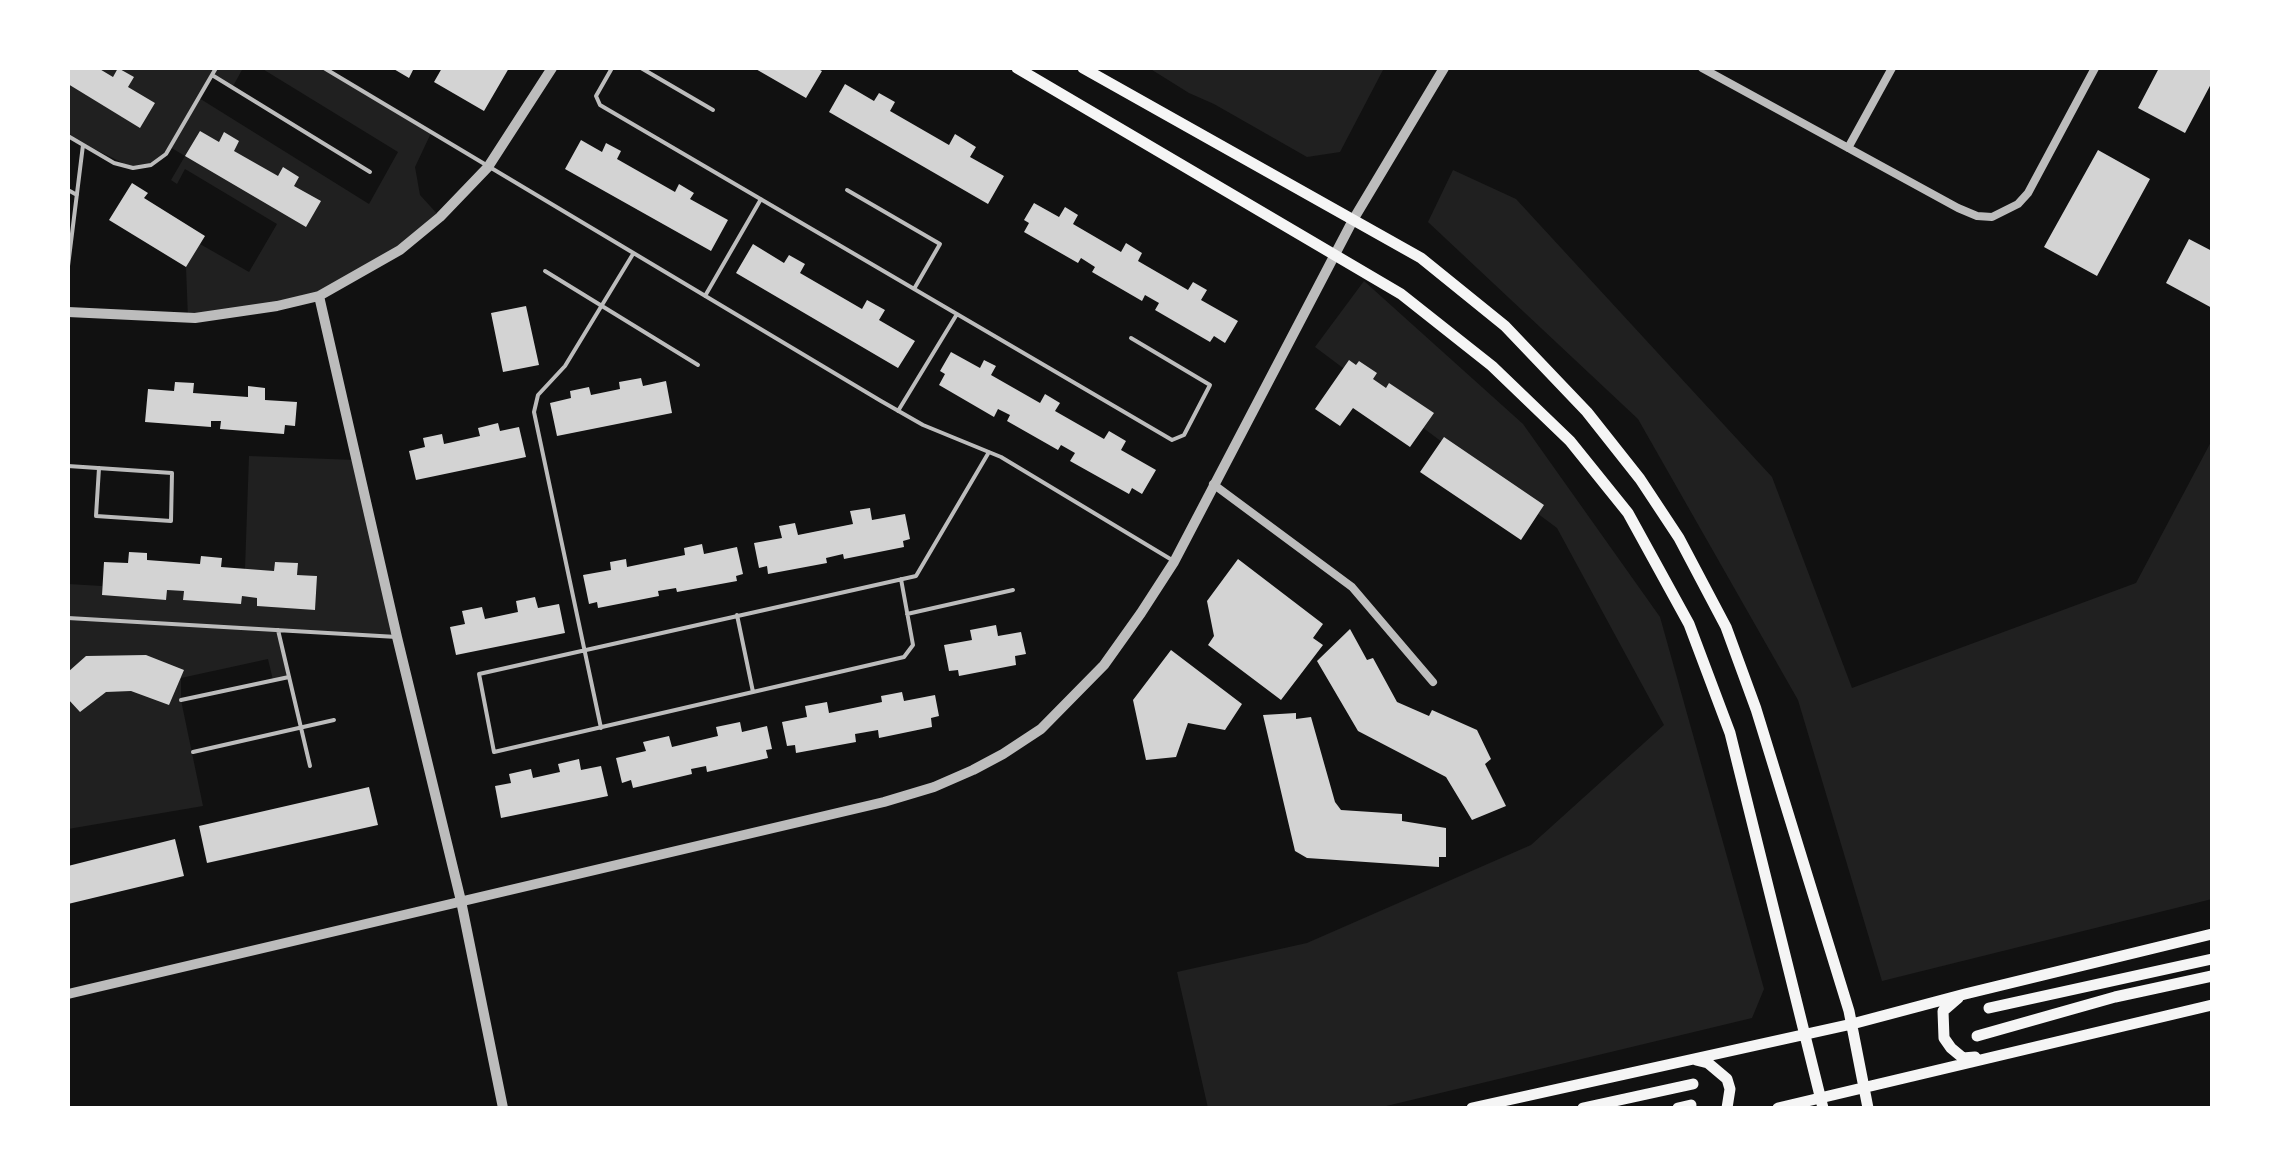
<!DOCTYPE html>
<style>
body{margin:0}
#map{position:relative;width:2280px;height:1176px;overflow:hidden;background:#111;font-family:"Libre Baskerville",serif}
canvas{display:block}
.frame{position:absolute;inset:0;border:70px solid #fff;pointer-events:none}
</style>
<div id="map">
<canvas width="2280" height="1176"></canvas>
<div class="frame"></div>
</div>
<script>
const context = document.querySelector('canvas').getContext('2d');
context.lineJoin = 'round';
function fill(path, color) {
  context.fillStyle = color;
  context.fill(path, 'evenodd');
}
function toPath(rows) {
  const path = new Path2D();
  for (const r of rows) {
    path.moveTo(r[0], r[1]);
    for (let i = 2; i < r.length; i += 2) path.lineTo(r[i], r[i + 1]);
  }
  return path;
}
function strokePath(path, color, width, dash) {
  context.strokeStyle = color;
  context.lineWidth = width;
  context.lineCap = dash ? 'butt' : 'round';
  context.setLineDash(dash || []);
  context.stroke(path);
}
const green = toPath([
 [98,68,243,68,232,88,211,76,199,98,369,204,398,152,261,68,324,68,431,133,415,167,420,195,440,217,400,250,319,296,188,318,186,267,200,244,249,272,277,224,185,169,177,184,171,180,185,156,170,147,166,154,151,165,133,168,68,136,68,84,140,127,155,103,128,87,133,77,119,68,113,77],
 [1149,68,1384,68,1340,152,1307,157,1214,104,1189,93],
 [1453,170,1516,199,1772,477,1852,688,2136,583,2212,440,2212,899,1882,981,1798,700,1638,419,1428,222],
 [1364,281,1523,424,1660,617,1764,989,1752,1018,1378,1108,1208,1108,1177,972,1307,943,1531,845,1664,725,1557,528,1315,347],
 [249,456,356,460,397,637,278,630,289,677,273,680,268,659,181,678,181,700,203,806,68,829,68,584,102,586,102,595,165,600,167,590,184,591,183,600,240,604,242,596,257,598,257,606,315,610,317,576,297,575,298,563,275,562,274,571,245,569]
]);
const building = toPath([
 [68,68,98,68,113,77,118,68,134,77,128,87,155,103,140,128,68,84],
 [392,68,414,68,409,78],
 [442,68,509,68,484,111,434,82],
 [754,68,816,68,822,71,806,98],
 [2159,68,2212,68,2212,82,2185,133,2138,108],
 [845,84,874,101,879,93,895,102,890,111,949,145,955,134,976,147,970,157,1004,176,988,204,829,112],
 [200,131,219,142,224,132,239,141,234,151,278,176,283,167,299,177,294,186,321,201,306,227,185,156],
 [581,140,602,152,606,143,621,151,617,159,675,192,679,184,694,193,690,199,728,220,711,251,565,169],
 [2098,150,2150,179,2097,276,2044,247],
 [132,183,148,193,144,198,205,236,186,267,109,220],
 [1034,203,1059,217,1065,207,1078,215,1073,224,1121,252,1126,243,1142,253,1138,261,1188,290,1193,282,1207,290,1201,300,1238,321,1225,343,1214,336,1210,342,1155,310,1159,303,1145,295,1142,301,1092,272,1095,267,1081,258,1078,263,1024,232,1029,223,1024,220],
 [2189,239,2212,251,2212,308,2166,283],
 [753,244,784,263,789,255,805,264,800,273,862,309,867,300,885,310,879,320,915,341,898,368,736,273],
 [526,306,539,365,503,372,491,313],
 [951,352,980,368,984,360,996,366,991,375,1040,403,1045,394,1060,403,1055,411,1104,439,1109,431,1126,441,1121,450,1156,470,1142,494,1132,488,1129,494,1070,461,1075,453,1061,445,1058,450,1007,421,1010,415,998,409,994,417,939,385,945,374,940,371],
 [1349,360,1356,365,1359,361,1377,373,1373,379,1386,388,1389,383,1434,413,1410,447,1353,408,1340,426,1315,409],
 [641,378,643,386,666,381,672,413,557,436,550,403,571,398,570,391,589,387,591,395,620,389,619,382],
 [175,382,194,383,193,393,248,397,248,386,265,388,265,400,297,402,295,426,285,425,284,434,220,429,221,421,211,421,211,427,145,422,148,389,174,391],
 [498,423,500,431,519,427,526,457,416,480,409,451,425,447,423,438,442,434,444,444,480,436,478,428],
 [1444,437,1544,505,1521,540,1420,472],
 [870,508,872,520,905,514,910,539,903,541,904,547,844,559,843,554,826,558,827,563,768,574,767,566,759,568,754,543,782,538,779,526,795,523,798,535,853,524,850,511],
 [702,544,704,554,737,547,743,574,736,576,737,581,677,592,676,588,658,591,659,596,598,608,597,602,589,604,583,575,611,570,610,562,626,559,627,567,685,555,684,548],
 [129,552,147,553,147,560,200,564,201,556,222,558,221,567,274,571,275,562,298,563,297,575,317,576,315,610,257,606,257,598,242,596,241,604,183,600,184,591,167,590,166,600,102,595,104,562,128,563],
 [1238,559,1323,624,1313,638,1323,645,1281,700,1208,645,1214,636,1207,601],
 [535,597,538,608,559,604,565,633,456,655,450,627,465,624,462,611,482,607,485,619,518,612,516,601],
 [996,625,998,636,1021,632,1026,654,1015,656,1016,665,959,676,958,670,949,671,944,645,972,640,970,630],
 [1350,629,1367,660,1373,658,1397,702,1429,716,1432,710,1477,730,1491,759,1485,764,1506,806,1472,820,1446,777,1358,731,1317,661],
 [1171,650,1242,704,1225,730,1188,723,1176,757,1146,760,1133,700],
 [146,655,184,670,169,705,131,691,106,692,80,712,68,699,68,672,86,656],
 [902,692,904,701,935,695,939,716,931,718,932,727,879,738,878,730,855,734,856,742,796,753,795,745,787,746,782,722,807,717,805,706,827,702,829,713,882,702,881,696],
 [1296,713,1296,719,1311,717,1335,802,1341,810,1402,814,1402,821,1446,828,1446,857,1439,857,1439,867,1307,858,1295,851,1263,715],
 [740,722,742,732,767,726,772,749,766,750,768,758,707,772,706,766,691,769,692,774,633,788,631,780,622,783,616,758,646,751,643,742,669,736,672,747,718,736,716,727],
 [579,759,581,770,601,766,608,796,501,818,495,786,511,783,509,774,531,769,533,778,560,772,558,764],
 [369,787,378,825,207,863,199,826],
 [175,839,184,876,68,904,68,866]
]);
const service = toPath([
 [324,68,881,401,923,425,1001,457,1172,560],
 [612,68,596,96,600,105,1172,440,1184,435,1210,385,1131,338],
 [641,68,713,110],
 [212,75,370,172],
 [68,136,114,163,133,168,151,165,166,154,216,68],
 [68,190,77,195],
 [847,190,940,244,914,289],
 [68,266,83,145],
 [545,271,698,365],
 [705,296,761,199],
 [898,411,957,314],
 [68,466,172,473,171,521,96,516,99,468],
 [901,579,913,645,904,657,494,752,479,674,916,576,989,452],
 [907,614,1013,590],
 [737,615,753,692],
 [68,618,397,637],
 [278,630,310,766],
 [181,700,289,677],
 [601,728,534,412,538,395,565,366,633,254],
 [193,752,334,720]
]);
const minor = toPath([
 [1702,68,1958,208,1977,216,1992,217,2018,204,2028,193,2095,68],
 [1848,148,1892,68],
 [1213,484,1352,587,1433,682]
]);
const tertiary = toPath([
 [319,296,397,637,461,901,503,1108],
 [68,312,195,318,277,306,319,296,400,250,440,217,488,167,552,68],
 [68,994,884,802,934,787,973,770,1003,754,1041,729,1104,665,1141,613,1174,562,1353,220,1444,68]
]);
const secondary = toPath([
 [1017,68,1401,294,1492,366,1570,441,1628,513,1689,624,1730,733,1823,1108],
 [1083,68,1421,258,1505,326,1587,412,1640,479,1679,538,1726,627,1756,709,1849,1011,1868,1108],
 [1958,998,1943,1011,1944,1038,1951,1048,1963,1058,1975,1057],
 [1989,1008,2212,959],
 [1977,1036,2115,997,2212,976],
 [1696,1060,1708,1063,1727,1079,1730,1089,1727,1108],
 [1472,1108,1852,1024,1965,994,2212,934],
 [1583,1108,1693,1084],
 [1678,1108,1691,1105],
 [1778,1108,2212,1005]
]);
fill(green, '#202020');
fill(building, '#d3d3d3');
strokePath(service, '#bcbcbc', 4);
strokePath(minor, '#bcbcbc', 8);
strokePath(tertiary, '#bcbcbc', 10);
strokePath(secondary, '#f5f5f5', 11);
</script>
